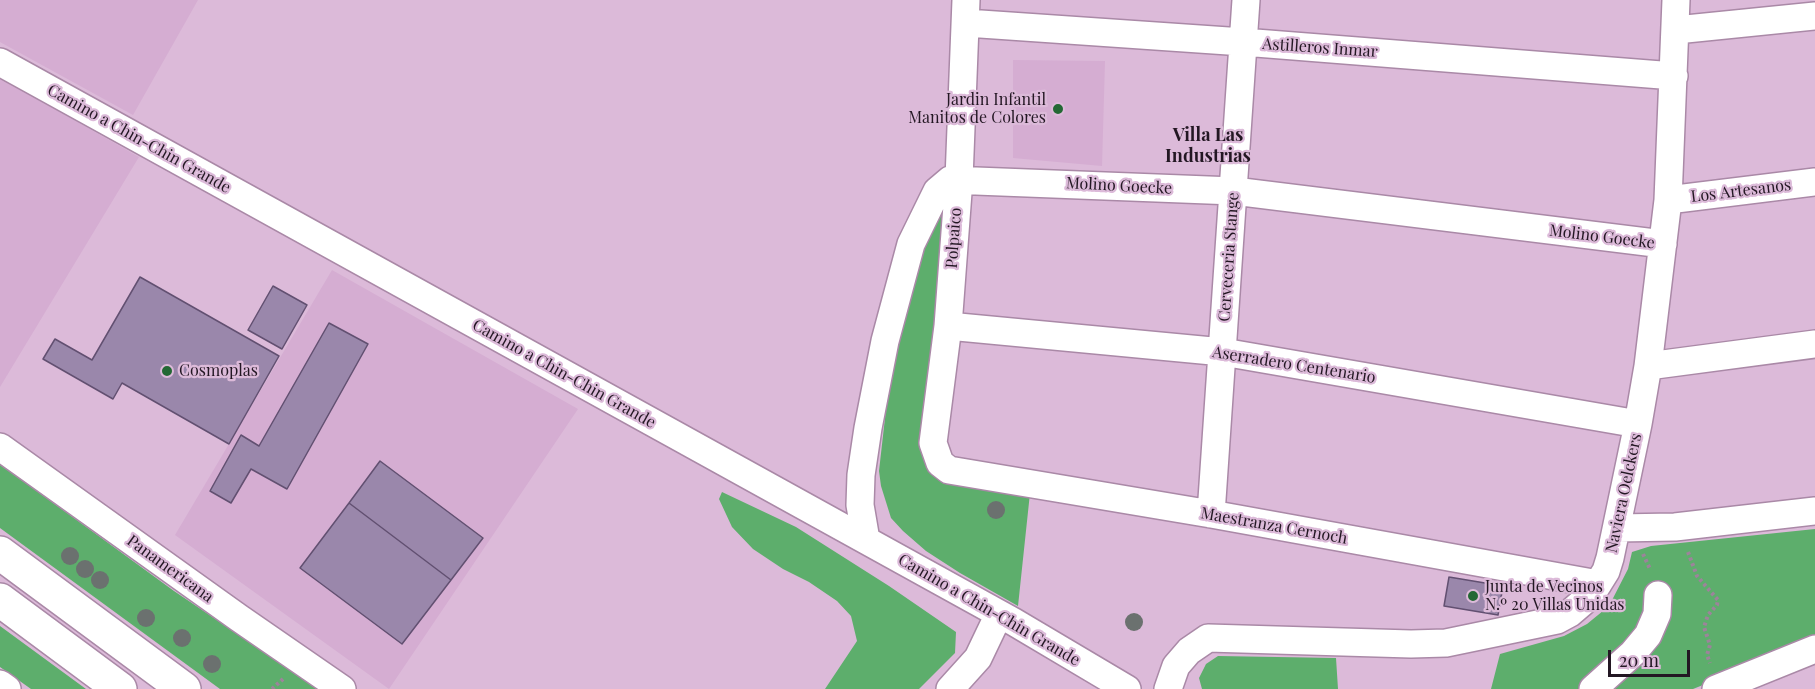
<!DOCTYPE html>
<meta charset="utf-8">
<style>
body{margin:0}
#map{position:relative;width:1815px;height:689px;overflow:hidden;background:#dcbad9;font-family:"Playfair Display",serif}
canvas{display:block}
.scale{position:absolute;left:1608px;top:650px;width:82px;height:27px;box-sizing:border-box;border:3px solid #231723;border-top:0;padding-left:8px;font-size:18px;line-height:21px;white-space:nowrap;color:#231723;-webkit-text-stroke:4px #dcbad9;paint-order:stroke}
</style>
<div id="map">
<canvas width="1815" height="689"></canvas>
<div class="scale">20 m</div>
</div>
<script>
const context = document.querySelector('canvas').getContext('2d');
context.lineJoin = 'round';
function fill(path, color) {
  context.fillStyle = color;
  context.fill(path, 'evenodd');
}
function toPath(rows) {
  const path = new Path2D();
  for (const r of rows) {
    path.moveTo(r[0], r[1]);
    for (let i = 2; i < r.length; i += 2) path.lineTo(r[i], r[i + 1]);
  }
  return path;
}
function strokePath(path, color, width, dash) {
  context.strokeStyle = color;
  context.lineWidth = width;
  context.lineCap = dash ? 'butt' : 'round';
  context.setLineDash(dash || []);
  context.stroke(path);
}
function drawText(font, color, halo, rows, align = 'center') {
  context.font = font + ' "Playfair Display",serif';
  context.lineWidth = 4.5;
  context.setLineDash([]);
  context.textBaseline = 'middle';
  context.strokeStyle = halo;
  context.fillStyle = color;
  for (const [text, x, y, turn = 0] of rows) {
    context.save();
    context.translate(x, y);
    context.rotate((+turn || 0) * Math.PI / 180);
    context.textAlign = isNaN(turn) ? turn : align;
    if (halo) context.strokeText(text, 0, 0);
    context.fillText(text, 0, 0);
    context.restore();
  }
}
const built = toPath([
 [0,0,198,0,133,115,0,42],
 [1013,60,1105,61,1102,166,1013,158],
 [0,78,139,157,0,387],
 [332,270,578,409,389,689,175,535]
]);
const green = toPath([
 [944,202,929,459,1030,493,1018,606,960,573,926,551,903,531,891,518,881,486,879,471,891,365,917,252],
 [0,464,174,591,319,689,220,689,0,528],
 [722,492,796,527,889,586,956,632,955,653,919,689,825,689,857,641,851,616,837,601,809,582,783,569,753,549,732,527,719,499],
 [1815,529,1815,640,1693,689,1491,689,1500,654,1564,636,1587,624,1609,606,1628,569,1632,552,1651,546],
 [0,626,86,689,31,689,0,667],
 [1218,656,1336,658,1338,689,1202,689,1199,678,1206,664]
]);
const building = toPath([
 [140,277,279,356,229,444,122,383,113,399,43,359,55,339,92,360,140,277],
 [273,286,307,305,282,349,248,330,273,286],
 [329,323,368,344,287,489,251,469,231,503,210,491,241,435,259,446,329,323],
 [380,461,483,538,451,580,349,503,380,461],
 [349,503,451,580,402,644,300,568,349,503],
 [1449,577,1503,586,1498,615,1444,606,1449,577]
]);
const path = toPath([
 [1688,552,1697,576,1718,600,1717,605,1708,615,1704,627,1710,645,1707,655,1710,663],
 [1643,554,1650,569],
 [272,689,283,679]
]);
const minor = toPath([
 [966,0,959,179,948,326,933,443,940,463,949,470,1211,514,1598,584],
 [966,23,1243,42,1674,76],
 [1676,30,1815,16],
 [0,62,1014,622,1127,689],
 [1668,200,1815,182],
 [948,326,1223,352,1638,424],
 [1648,366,1815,344],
 [0,447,239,618,342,689],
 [1211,514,1246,0],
 [1617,528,1675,527,1815,511],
 [866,540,860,505,861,475,868,428,885,341,911,244,937,191,950,180,1234,191,1663,244],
 [0,684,7,689],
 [950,689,978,658,999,614],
 [1168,689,1176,666,1189,651,1208,638,1411,644,1446,643,1557,620,1570,613,1591,595,1606,571,1610,558,1638,424,1648,366,1668,200,1676,0],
 [1593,689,1633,653,1648,635,1657,614,1658,595],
 [1716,689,1815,649]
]);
const highway = toPath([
 [0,553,184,689],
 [0,600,120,689]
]);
const trees = [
 [996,510],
 [70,556],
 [85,569],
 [100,580],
 [146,618],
 [1134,622],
 [182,638],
 [212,664]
];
const markers = [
 [1058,109,6,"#236834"],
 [167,371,6,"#236834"],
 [1473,596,6,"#236834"]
];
const streetNames = [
 ["Astilleros Inmar",1320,48,4],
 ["Camino a Chin-Chin Grande",139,139,29],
 ["Molino Goecke",1119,186,3],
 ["Los Artesanos",1741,191,-7],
 ["Molino Goecke",1602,237,7],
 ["Polpaico",954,238,-86],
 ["Cerveceria Stange",1229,257,-86],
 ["Aserradero Centenario",1294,365,9],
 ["Camino a Chin-Chin Grande",564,374,29],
 ["Naviera Oelckers",1624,493,-78],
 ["Maestranza Cernoch",1274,526,10],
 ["Panamericana",170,569,36],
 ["Camino a Chin-Chin Grande",989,610,30]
];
const poiNames = [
 ["Jardin Infantil",1046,100,"right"],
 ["Manitos de Colores",1046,118,"right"],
 ["Cosmoplas",179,371],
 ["Junta de Vecinos",1485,587],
 ["N.º 20 Villas Unidas",1485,605]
];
const neighbourhoodNames = [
 ["Villa Las",1208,135],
 ["Industrias",1208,156]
];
fill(built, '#d5add2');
fill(green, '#5dae6c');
fill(building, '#9a87ab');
strokePath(building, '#625071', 1.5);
strokePath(minor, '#aa89a7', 30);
strokePath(highway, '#aa89a7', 36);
strokePath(path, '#9d839b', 4, [3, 3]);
strokePath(minor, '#fff', 27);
strokePath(highway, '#fff', 33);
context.fillStyle = '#6b716f';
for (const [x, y] of trees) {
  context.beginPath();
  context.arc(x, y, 9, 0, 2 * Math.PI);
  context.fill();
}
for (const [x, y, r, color] of markers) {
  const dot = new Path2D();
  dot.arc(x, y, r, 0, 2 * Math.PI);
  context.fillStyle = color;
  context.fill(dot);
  strokePath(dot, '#dcbad9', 2);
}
drawText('16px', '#231723', '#dcbad9', streetNames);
drawText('16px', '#231723', '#dcbad9', poiNames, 'left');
drawText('bold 18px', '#231723', '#dcbad9', neighbourhoodNames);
</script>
